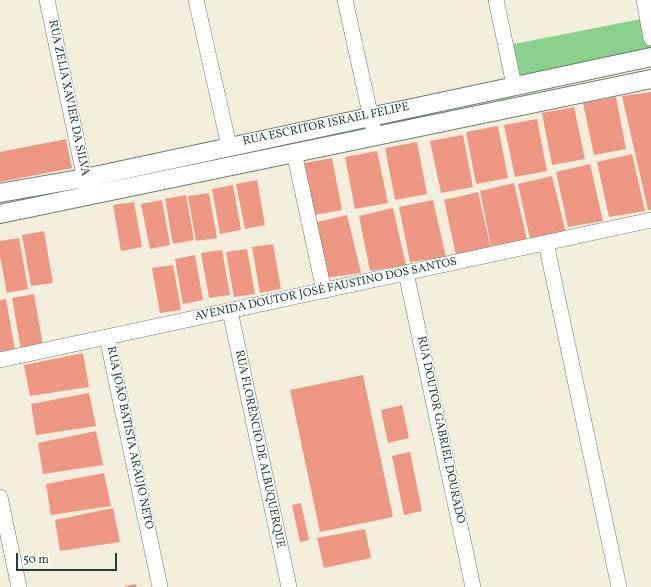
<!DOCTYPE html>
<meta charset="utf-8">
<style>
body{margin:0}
#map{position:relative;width:651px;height:587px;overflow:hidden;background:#f4efdd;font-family:Vollkorn,serif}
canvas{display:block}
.scale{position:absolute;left:16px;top:553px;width:101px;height:18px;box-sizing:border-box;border:2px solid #1f3d34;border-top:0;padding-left:5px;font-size:12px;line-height:14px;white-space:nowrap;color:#1f3d34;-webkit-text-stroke:3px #fff;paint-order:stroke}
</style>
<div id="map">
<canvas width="651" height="587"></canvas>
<div class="scale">50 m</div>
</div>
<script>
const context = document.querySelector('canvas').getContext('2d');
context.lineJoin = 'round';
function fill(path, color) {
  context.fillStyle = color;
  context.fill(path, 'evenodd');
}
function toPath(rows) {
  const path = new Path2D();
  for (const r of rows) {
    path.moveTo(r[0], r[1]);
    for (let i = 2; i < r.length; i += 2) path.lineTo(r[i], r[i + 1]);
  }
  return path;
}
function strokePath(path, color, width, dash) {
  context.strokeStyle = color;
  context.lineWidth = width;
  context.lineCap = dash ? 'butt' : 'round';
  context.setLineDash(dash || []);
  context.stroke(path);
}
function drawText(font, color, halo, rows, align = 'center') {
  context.font = font + ' Vollkorn,serif';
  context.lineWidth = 3;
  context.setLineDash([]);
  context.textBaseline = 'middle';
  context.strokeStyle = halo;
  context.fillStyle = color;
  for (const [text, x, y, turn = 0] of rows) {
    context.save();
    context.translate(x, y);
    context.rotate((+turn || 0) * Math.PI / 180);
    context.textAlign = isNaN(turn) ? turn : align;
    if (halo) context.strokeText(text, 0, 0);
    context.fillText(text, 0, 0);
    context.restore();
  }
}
const green = toPath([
 [646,18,651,39,651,60,518,86,509,45]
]);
const building = toPath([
 [651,92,651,210,648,210,622,96],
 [616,97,626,149,594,155,583,103],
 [574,107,585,159,552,165,542,113],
 [537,119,547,171,515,177,504,125],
 [498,126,508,178,476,184,466,132],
 [463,135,473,187,441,193,430,141],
 [66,139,72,168,0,182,0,152],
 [417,142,427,194,395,200,385,148],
 [377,151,388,203,355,209,345,157],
 [632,154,645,211,609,217,597,162],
 [332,158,342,210,309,216,299,164],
 [590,164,603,221,568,227,556,172],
 [552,176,566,233,530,239,518,184],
 [257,180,265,225,245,229,236,184],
 [514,183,527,240,491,246,480,191],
 [233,185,241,230,220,234,212,189],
 [478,192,491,249,456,255,444,200],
 [209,193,217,238,196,241,188,196],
 [186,195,194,240,173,244,165,199],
 [162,200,170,245,150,249,141,204],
 [433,200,446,257,410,262,399,207],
 [134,202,142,247,121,251,113,205],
 [393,208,406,265,370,271,359,216],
 [347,215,361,273,325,278,313,223],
 [44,231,53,283,31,286,22,235],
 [19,238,28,289,7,293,0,256,0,241],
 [273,244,281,289,260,293,252,247],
 [247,249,255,294,234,297,226,252],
 [222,250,230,295,209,298,201,253],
 [195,255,203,300,183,304,175,259],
 [173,265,181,310,160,313,152,268],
 [34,294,43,346,21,350,12,298],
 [6,299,15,350,0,353,0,300],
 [83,353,89,387,30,396,24,365],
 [363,375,393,517,320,532,290,390],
 [89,393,96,426,36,435,31,404],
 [402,405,409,438,388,443,381,410],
 [96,431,103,465,43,474,38,443],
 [410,452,422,511,404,515,392,456],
 [104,473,111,506,51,515,46,484],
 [301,503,309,540,300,542,292,505],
 [113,508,120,542,60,551,55,520],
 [365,529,371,558,324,568,317,538],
 [136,584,137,587,125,587,125,586]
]);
const minor = toPath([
 [47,0,87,189],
 [196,0,229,146],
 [345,0,375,136],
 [496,0,514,85],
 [644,0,651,38],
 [294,152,324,291],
 [546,243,619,587],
 [406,273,473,587],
 [230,311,289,587],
 [107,337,160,587],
 [0,360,651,220],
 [0,497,19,587]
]);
const tertiary = toPath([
 [0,193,85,178,651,57],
 [0,214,651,79]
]);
const streetNames = [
 ["RUA ZELIA XAVIER DA SILVA",68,98,78],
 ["RUA ESCRITOR ISRAEL FELIPE",326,125,-12],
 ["AVENIDA DOUTOR JOSÉ FAUSTINO DOS SANTOS",326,290,-12],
 ["RUA DOUTOR GABRIEL DOURADO",440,430,78],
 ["RUA JOÃO BATISTA ARAÚJO NETO",129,438,78],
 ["RUA FLORÊNCIO DE ALBUQUERQUE",259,449,78]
];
fill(green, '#89d18d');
fill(building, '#ed9784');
strokePath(minor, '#6a7b6f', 16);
strokePath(tertiary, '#6a7b6f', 20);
strokePath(minor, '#fff', 15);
strokePath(tertiary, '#fff', 18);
drawText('12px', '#1f3d34', '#fff', streetNames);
</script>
